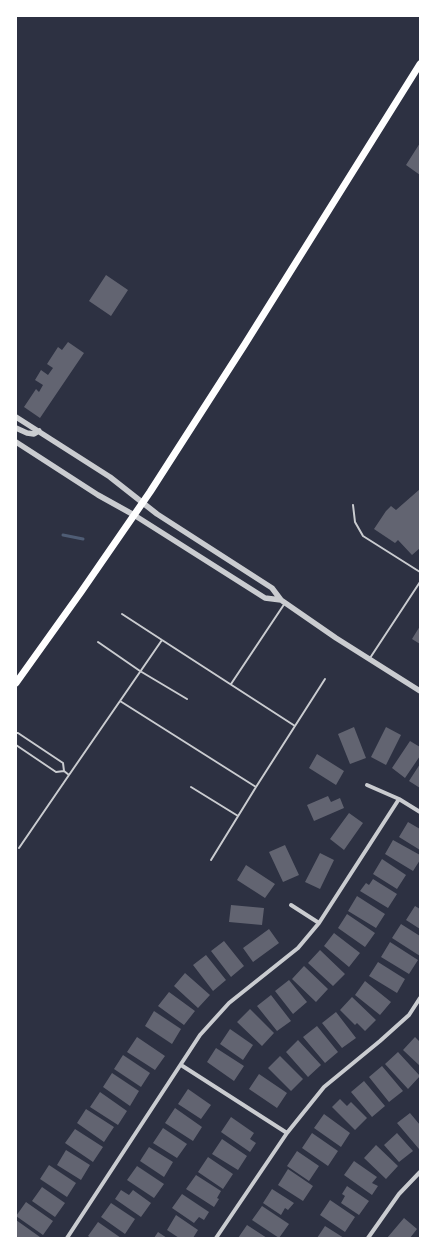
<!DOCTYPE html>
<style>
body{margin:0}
#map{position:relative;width:436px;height:1254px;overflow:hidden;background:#2d3142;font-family:Cabin,sans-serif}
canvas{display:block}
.frame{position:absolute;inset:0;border:17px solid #fff;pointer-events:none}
</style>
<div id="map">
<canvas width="436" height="1254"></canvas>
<div class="frame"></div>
</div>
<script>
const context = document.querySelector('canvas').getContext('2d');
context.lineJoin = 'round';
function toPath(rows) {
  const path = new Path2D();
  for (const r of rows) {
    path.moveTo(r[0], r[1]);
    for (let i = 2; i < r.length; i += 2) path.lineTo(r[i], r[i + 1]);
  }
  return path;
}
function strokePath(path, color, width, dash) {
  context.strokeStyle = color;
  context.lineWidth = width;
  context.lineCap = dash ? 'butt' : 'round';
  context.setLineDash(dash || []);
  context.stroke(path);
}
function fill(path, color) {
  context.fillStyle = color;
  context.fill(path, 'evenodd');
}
const stream = toPath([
 [63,535,83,539]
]);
const building = toPath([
 [420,143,420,175,406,165],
 [106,275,128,290,111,316,89,301],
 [68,342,84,353,40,418,24,407,36,389,39,392,43,385,35,380,41,370,48,375,53,368,47,364,58,347,62,350],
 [420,489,420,548,412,555,398,540,395,543,374,529,386,511,391,506,396,510],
 [420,626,420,644,412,639],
 [354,727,366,758,350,764,338,734],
 [386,727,401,735,386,765,371,757],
 [410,741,420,747,420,756,405,778,392,768],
 [317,754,344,771,336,785,309,768],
 [420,764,420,788,409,781],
 [328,796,331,802,340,798,344,808,314,821,307,805],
 [349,813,363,823,344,850,330,839],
 [408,822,420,829,420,850,399,837],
 [393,840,420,855,420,860,413,871,385,854],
 [285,845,299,875,283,882,269,852],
 [320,853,334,860,320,889,305,882],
 [382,859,406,875,397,889,373,874],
 [246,865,275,884,265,898,237,880],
 [373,879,397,894,388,908,360,891,366,883,369,885],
 [357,896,385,914,376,928,348,911],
 [231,905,264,908,262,925,229,922],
 [415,906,420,909,420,929,406,920],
 [347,914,375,933,365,947,338,928],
 [401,924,420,936,420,956,392,938],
 [269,929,279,943,253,962,243,948],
 [334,933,360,953,349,967,324,946],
 [224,941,244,966,231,977,211,951],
 [390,942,418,960,409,974,381,957],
 [320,950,345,974,333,986,308,963],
 [206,955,226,980,213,991,193,965],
 [378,962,405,979,397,993,369,976],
 [304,966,328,989,316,1002,292,979],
 [185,973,210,995,198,1008,174,986],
 [289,980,307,1002,293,1014,275,991],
 [365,981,391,1002,380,1015,355,995],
 [169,992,195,1011,184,1025,158,1006],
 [271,995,291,1021,277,1031,257,1006],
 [352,997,376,1020,365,1031,357,1023,355,1025,340,1010],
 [250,1009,274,1033,262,1046,237,1022],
 [154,1011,181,1029,172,1044,145,1026],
 [336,1012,356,1038,342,1048,322,1023],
 [317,1026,338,1052,325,1063,303,1037],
 [230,1029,253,1045,243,1060,220,1044],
 [137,1037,165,1056,155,1070,127,1052],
 [415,1037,420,1042,420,1066,403,1050],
 [298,1040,321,1065,308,1077,286,1052],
 [216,1048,244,1066,234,1081,207,1062],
 [398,1052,420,1076,408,1089,385,1064],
 [123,1055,150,1073,141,1087,114,1069],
 [280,1056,303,1079,291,1091,268,1068],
 [382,1066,403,1091,389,1102,369,1077],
 [112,1073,139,1091,130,1106,103,1087],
 [259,1074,287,1093,277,1108,249,1089],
 [364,1081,385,1106,372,1117,351,1092],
 [188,1089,211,1105,201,1119,178,1104],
 [100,1092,127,1111,118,1125,90,1107],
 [340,1099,347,1106,351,1102,367,1118,355,1130,332,1107],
 [175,1108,202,1127,193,1141,165,1123],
 [86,1109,114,1127,104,1142,77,1123],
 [410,1113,420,1125,419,1149,397,1123],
 [324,1114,350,1133,341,1147,314,1128],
 [231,1117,254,1133,250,1139,256,1143,250,1152,221,1132],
 [163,1128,187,1144,177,1158,153,1143],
 [75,1129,103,1147,93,1162,65,1143],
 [312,1133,338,1151,328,1166,302,1148],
 [397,1133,413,1151,399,1162,384,1145],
 [222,1139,247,1156,238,1170,212,1154],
 [376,1145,398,1166,386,1179,364,1158],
 [149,1147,173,1162,164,1177,140,1161],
 [66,1150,90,1165,81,1180,57,1165],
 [297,1151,319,1166,309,1181,287,1166],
 [208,1157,233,1174,223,1189,198,1172],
 [354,1161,377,1177,372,1183,378,1186,372,1195,344,1175],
 [49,1165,76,1183,67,1197,40,1179],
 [137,1166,164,1184,154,1198,127,1180],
 [288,1169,313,1186,303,1201,278,1185],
 [196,1175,221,1191,217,1198,219,1199,214,1207,186,1189],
 [347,1186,369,1201,359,1215,341,1203,345,1196,342,1194],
 [42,1187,65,1203,55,1217,32,1201],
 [272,1189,294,1203,288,1210,285,1208,281,1215,263,1203],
 [121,1190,129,1195,133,1190,151,1203,141,1217,115,1199],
 [182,1194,209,1212,204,1220,199,1217,194,1223,172,1208],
 [330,1200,355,1217,345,1232,320,1215],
 [26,1202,53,1221,43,1235,16,1216],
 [111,1203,135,1219,125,1234,101,1217],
 [262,1206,289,1224,279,1238,252,1220],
 [176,1215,198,1230,193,1238,179,1238,167,1230],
 [404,1218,417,1229,410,1238,387,1238],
 [16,1220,40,1237,40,1238,16,1238],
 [98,1222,121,1238,91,1238,88,1236],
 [247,1225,267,1238,238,1238],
 [325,1226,344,1238,317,1238],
 [158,1232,167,1238,154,1238]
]);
const service = toPath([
 [353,505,355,522,363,536,420,572],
 [162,640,295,726],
 [98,642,140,671,187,699],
 [370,658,420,582],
 [231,684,285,603],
 [120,701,256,787,211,860],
 [16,733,18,733,63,763,64,771,56,772,16,745],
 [69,775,162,640,122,614],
 [191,787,238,816],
 [256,787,325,679],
 [19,848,69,775,64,771]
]);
const minor = toPath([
 [367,785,399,799,420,812],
 [291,905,319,923],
 [181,1065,287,1133],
 [67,1238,200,1035,229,1003,298,948,319,923,399,799],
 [216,1238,287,1133,324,1087,380,1041,409,1015,420,998],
 [368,1238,399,1194,420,1172]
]);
const tertiary = toPath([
 [16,417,110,477,157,514,272,588,281,600,336,638,420,691],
 [16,428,27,433,34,434,39,431],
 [16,442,98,495,134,515,265,598,281,600]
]);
const primary = toPath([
 [16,683,81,592,150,492,245,344,420,64]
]);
strokePath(stream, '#4f5d75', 3);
fill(building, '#626471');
strokePath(service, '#caccd0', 2);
strokePath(minor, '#caccd0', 4);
strokePath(tertiary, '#caccd0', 5.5);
strokePath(primary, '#fff', 7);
</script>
